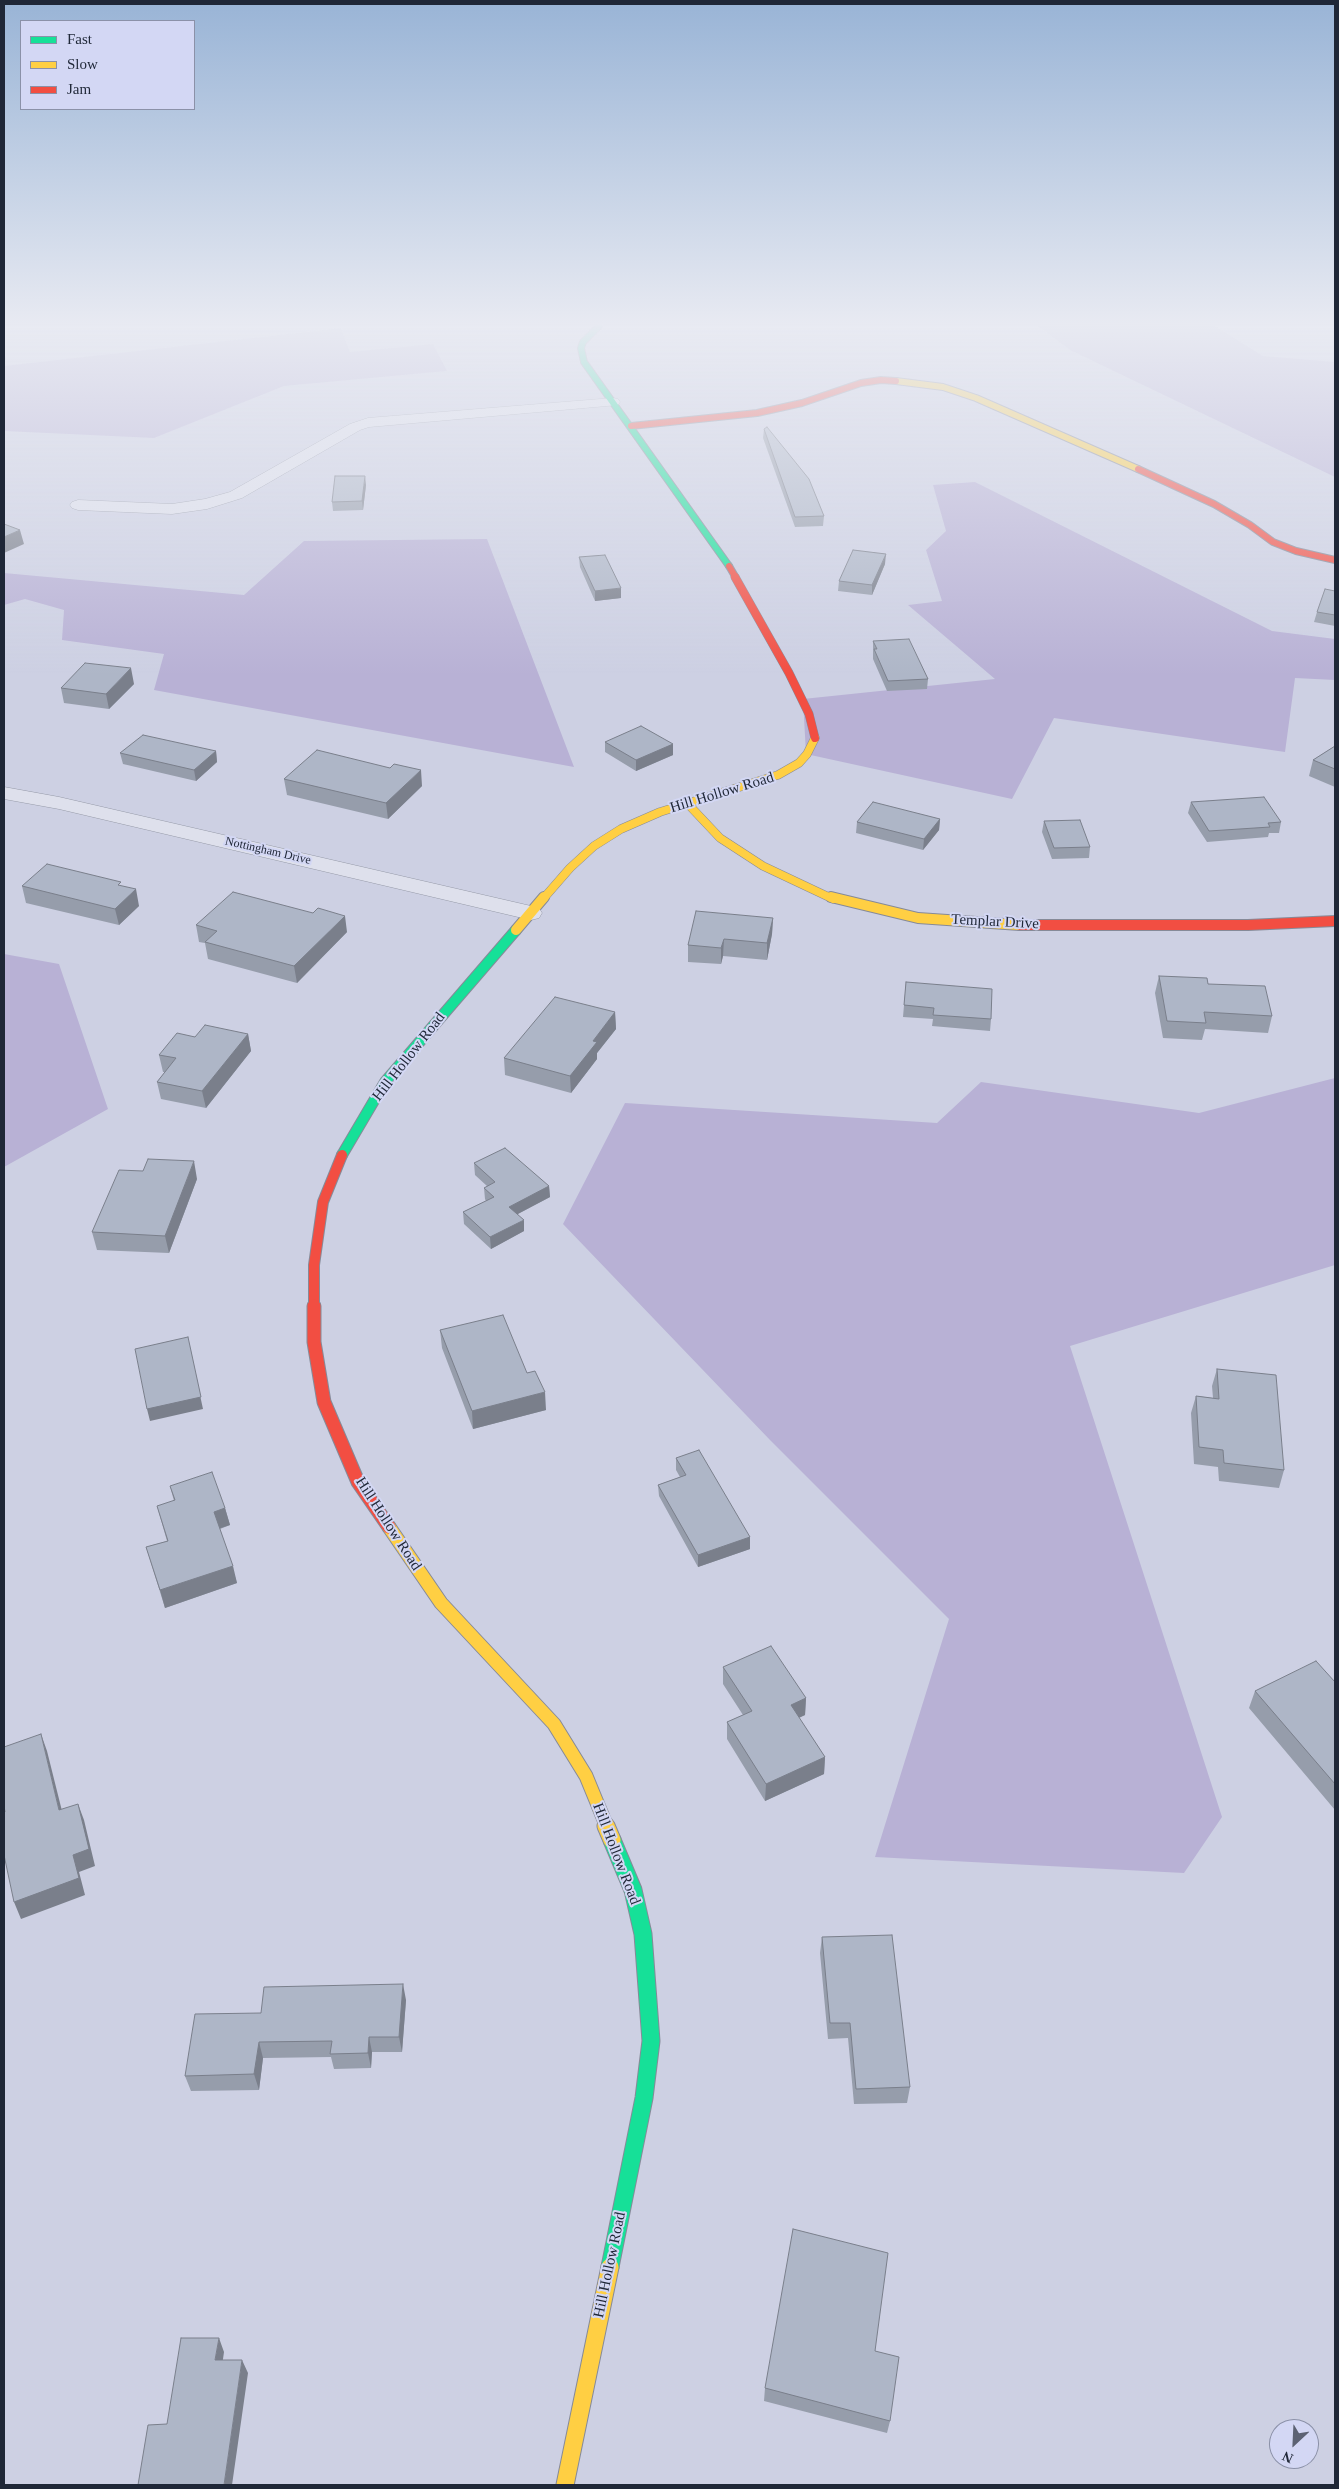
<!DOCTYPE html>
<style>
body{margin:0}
#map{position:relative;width:1339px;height:2489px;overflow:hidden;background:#cdd0e3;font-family:Georgia,serif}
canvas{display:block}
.frame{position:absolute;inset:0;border:5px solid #1f2737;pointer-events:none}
.legend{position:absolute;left:20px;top:20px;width:175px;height:90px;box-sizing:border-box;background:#d3d7f4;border:1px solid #8b91a8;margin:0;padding:6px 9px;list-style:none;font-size:15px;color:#1f2737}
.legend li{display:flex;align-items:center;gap:10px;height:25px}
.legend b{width:25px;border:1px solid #8b91a8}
.north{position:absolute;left:1269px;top:2419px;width:50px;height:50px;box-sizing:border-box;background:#d3d7f4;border:1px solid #8b91a8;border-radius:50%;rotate:205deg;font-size:14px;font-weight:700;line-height:20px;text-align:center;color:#1f2737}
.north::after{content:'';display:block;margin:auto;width:18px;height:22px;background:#5c6273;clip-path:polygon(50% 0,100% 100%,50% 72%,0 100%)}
</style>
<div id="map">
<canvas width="1339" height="2489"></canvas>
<div class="frame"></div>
<ul class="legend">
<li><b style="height:6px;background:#16e098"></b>Fast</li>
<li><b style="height:6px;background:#ffcf43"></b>Slow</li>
<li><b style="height:6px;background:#f24e42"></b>Jam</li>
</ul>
<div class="north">N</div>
</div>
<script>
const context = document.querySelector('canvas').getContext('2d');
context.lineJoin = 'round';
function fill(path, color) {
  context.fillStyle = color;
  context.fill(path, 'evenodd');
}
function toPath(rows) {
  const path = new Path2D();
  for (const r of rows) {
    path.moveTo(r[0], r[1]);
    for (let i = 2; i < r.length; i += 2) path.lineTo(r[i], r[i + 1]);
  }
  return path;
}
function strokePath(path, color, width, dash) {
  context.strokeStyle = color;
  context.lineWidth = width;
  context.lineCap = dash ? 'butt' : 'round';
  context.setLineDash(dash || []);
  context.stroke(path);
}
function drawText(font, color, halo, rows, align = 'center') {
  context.font = font + ' Georgia,serif';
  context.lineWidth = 4;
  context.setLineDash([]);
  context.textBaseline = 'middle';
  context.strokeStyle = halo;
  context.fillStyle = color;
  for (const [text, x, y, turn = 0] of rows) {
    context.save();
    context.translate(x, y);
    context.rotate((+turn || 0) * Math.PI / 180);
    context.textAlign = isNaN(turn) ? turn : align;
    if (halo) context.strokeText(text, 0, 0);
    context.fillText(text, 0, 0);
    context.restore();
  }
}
const green = toPath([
 [1038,326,1215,326,1263,356,1335,362,1335,477,1070,350],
 [341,328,350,352,433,344,447,371,284,386,154,438,4,431,4,366],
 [975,482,1272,631,1335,639,1335,680,1295,678,1285,752,1054,718,1012,799,806,754,803,699,995,679,908,605,942,601,926,550,946,531,933,485],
 [487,539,574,767,154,690,164,654,62,640,64,610,25,599,4,605,4,573,244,595,304,541],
 [4,954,59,964,108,1109,4,1167],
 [1335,1078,1335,1265,1070,1346,1222,1817,1184,1873,875,1857,949,1619,770,1440,563,1224,625,1103,937,1123,981,1082,1199,1113]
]);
const street = toPath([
 [613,398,618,399,620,402,618,405,369,427,360,430,242,498,207,509,172,514,78,510,72,508,70,505,72,502,78,500,172,504,205,499,230,492,350,424,368,418,613,398],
 [4,787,59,797,531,906,539,908,542,913,539,918,531,920,59,809,4,799,4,787]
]);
const fastFar2 = toPath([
 [599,326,583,342,581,348,584,362,729,566]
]);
const fastFar1 = toPath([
 [342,1155,385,1082,516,930]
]);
const fast = toPath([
 [610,2267,644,2098,651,2041,643,1934,633,1890,612,1840]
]);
const slowFar4 = toPath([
 [896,381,943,387,976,398,1138,469]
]);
const slowFar3 = toPath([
 [687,803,720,838,763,866,833,899],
 [543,899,570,868,594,846,621,829,660,812,778,775,799,763,807,754,815,738]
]);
const slowFar2 = toPath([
 [831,897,918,918,1020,925],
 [516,930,544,897]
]);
const slowFar1 = toPath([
 [389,1527,441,1603,554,1724,586,1776,607,1827]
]);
const slow = toPath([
 [606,1826,612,1840],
 [565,2485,610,2267]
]);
const jamFar3 = toPath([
 [631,426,757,413,802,403,861,383,881,380,896,381],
 [1138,469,1214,504,1250,525,1273,542,1296,551,1335,560],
 [729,566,736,578]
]);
const jamFar2 = toPath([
 [735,577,789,673,809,714,815,738]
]);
const jamFar1 = toPath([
 [1020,925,1248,925,1335,921],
 [314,1307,314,1265,323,1202,342,1155]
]);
const jam = toPath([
 [314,1306,314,1342,324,1402,358,1482,389,1527]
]);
const wall = toPath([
 [4,351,4,352,6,360,4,359],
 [764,429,824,516,823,526,795,527,763,438],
 [366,485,363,510,333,511,332,502],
 [579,557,621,598,595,601,580,567],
 [885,564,872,595,838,591,839,581],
 [1335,591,1335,626,1314,622,1317,612],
 [873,641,928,679,927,689,887,691,873,659],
 [134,684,109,709,64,703,61,688],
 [605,742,673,744,673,755,636,771,605,752],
 [1335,746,1335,787,1309,776,1313,760],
 [216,751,217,762,196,781,123,764,120,753],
 [284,779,422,786,388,819,287,795],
 [1191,802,1281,822,1279,833,1269,833,1268,837,1207,842,1188,813],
 [940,819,939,830,923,850,856,833,857,822],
 [1044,821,1090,847,1089,858,1052,859,1042,832],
 [22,886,122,886,139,906,119,925,26,903],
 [773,918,772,934,767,960,723,956,721,964,688,962,688,945],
 [196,925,347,932,297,983,208,959,205,943,199,942],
 [1159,976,1208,984,1272,1016,1268,1033,1205,1029,1202,1040,1163,1038,1155,993],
 [906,982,991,1019,990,1031,932,1026,933,1019,903,1017],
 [615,1012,616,1029,597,1053,597,1059,571,1093,505,1075,504,1058],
 [248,1034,251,1051,206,1108,161,1099,157,1082,165,1072,163,1072,159,1055,195,1037],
 [474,1163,549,1186,550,1197,518,1214,524,1231,491,1249,464,1224,463,1212,486,1201,485,1199,484,1188,487,1186,475,1175],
 [197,1179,169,1253,97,1250,92,1232],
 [440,1330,527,1373,546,1410,473,1429,442,1348],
 [1217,1369,1284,1470,1279,1488,1219,1481,1218,1467,1194,1464,1191,1413,1196,1396,1213,1398,1212,1386],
 [676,1458,750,1537,750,1549,698,1567,659,1496,658,1485,680,1477,676,1470],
 [170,1486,225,1508,230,1525,220,1529,237,1583,165,1608,146,1547,167,1541,157,1506,174,1501],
 [723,1667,806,1698,805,1715,799,1718,825,1757,824,1774,765,1801,727,1739,727,1722,743,1715,723,1684],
 [1335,1682,1335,1810,1249,1708,1255,1691],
 [822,1937,910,2087,907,2103,854,2104,848,2038,828,2039,820,1953],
 [406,2000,402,2052,372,2052,371,2068,334,2069,331,2057,263,2058,259,2090,191,2091,185,2076,261,2013],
 [875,2351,890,2421,887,2433,764,2401,765,2388]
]);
const shadedWall = toPath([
 [365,476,366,485,363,510,362,501],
 [20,530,24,544,4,553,4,537],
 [886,554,885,564,872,595,872,585],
 [621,588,621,598,595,601,595,591],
 [131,668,134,684,109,709,106,694],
 [673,744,673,755,636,771,636,760],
 [216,751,217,762,196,781,194,770],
 [421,770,422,786,388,819,386,803],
 [940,819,939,830,923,850,924,839],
 [136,889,139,906,119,925,115,909],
 [345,916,347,932,297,983,294,966],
 [773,918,772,934,767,960,767,943],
 [724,939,723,956,721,964,721,948],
 [615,1012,616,1029,597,1053,597,1059,571,1093,570,1076,593,1041],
 [248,1034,251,1051,206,1108,202,1091],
 [194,1161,197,1179,169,1253,165,1236],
 [549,1186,550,1197,510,1218,509,1207],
 [524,1220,524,1231,491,1249,490,1237],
 [190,1349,203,1409,150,1421,147,1409],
 [545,1392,546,1410,473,1429,472,1411],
 [225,1508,230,1525,218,1529,214,1512],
 [750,1537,750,1549,698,1567,698,1555],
 [233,1566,237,1583,165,1608,160,1590],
 [806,1698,805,1715,789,1722,791,1705],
 [41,1734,47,1751,66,1827,59,1810],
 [825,1757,824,1774,765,1801,766,1784],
 [78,1804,84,1820,95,1866,79,1872,85,1895,21,1919,14,1902,73,1855],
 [403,1984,406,2000,402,2052,399,2037],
 [369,2037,372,2052,371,2068,368,2053],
 [259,2042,263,2058,259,2090,254,2074],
 [219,2338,224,2352,221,2373,215,2360],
 [242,2360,248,2373,232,2485,224,2485]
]);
const building = toPath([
 [767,427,809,479,824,516,795,517,764,429,767,427],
 [335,476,365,476,362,501,332,502,335,476],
 [4,524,20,530,4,537,4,524],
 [853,550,886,554,872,585,839,581,853,550],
 [605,555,621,588,595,591,579,557,605,555],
 [1325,589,1335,591,1335,615,1317,612,1325,589],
 [909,639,928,679,888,681,874,649,877,649,873,641,909,639],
 [85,663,131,668,106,694,61,688,85,663],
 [641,726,673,744,636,760,605,742,641,726],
 [143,735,216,751,194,770,120,753,143,735],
 [1335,746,1335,769,1313,760,1335,746],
 [317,750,390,768,394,764,421,770,386,803,284,779,317,750],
 [1264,797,1281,822,1268,823,1270,827,1209,831,1191,802,1264,797],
 [873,802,940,819,924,839,857,822,873,802],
 [1080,820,1090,847,1054,848,1044,821,1080,820],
 [47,864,121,882,118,885,136,889,115,909,22,886,47,864],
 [233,892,313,913,318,908,345,916,294,966,205,942,217,931,196,925,233,892],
 [696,911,773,918,767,943,724,939,721,948,688,945,696,911],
 [1159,976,1207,978,1208,984,1265,986,1272,1016,1204,1012,1206,1023,1167,1021,1159,976],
 [906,982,992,989,991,1019,933,1015,934,1008,904,1005,906,982],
 [555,997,615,1012,593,1041,597,1042,570,1076,504,1058,555,997],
 [205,1025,248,1034,202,1091,157,1082,176,1058,159,1055,177,1033,195,1037,205,1025],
 [505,1148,549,1186,509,1207,524,1220,490,1237,463,1212,494,1197,484,1188,495,1182,474,1163,505,1148],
 [148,1159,194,1161,165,1236,92,1232,119,1170,143,1171,148,1159],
 [503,1315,527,1373,535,1371,545,1392,472,1411,440,1330,503,1315],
 [188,1337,201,1397,147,1409,135,1349,188,1337],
 [1217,1369,1276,1375,1284,1470,1224,1463,1223,1450,1199,1447,1196,1396,1219,1399,1217,1369],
 [699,1450,750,1537,698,1555,658,1485,686,1475,676,1458,699,1450],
 [212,1472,225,1508,214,1512,233,1566,160,1590,146,1547,168,1541,157,1506,175,1500,170,1486,212,1472],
 [771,1646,806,1698,791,1705,825,1757,766,1784,727,1722,752,1711,723,1667,771,1646],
 [1316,1661,1335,1682,1335,1784,1255,1691,1316,1661],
 [41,1734,59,1810,78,1804,89,1849,73,1855,79,1878,14,1902,4,1855,4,1813,5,1812,4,1806,4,1747,41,1734],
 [892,1935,910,2087,856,2089,850,2023,830,2023,822,1937,892,1935],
 [403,1984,399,2037,369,2037,368,2053,330,2054,332,2041,259,2042,254,2074,185,2076,195,2014,261,2013,264,1987,403,1984],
 [793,2229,888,2253,875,2351,899,2357,890,2421,765,2388,793,2229],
 [181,2338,219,2338,215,2360,242,2360,224,2485,138,2485,148,2425,167,2424,181,2338]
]);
const farStreetnames = [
 ["Nottingham Drive",268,851,13]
];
const streetNames = [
 ["Hill Hollow Road",722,793,-17],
 ["Templar Drive",995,922,3],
 ["Hill Hollow Road",409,1057,-52],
 ["Hill Hollow Road",388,1524,57],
 ["Hill Hollow Road",616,1854,69],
 ["Hill Hollow Road",610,2265,-78]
];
fill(green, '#b8b1d5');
strokePath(street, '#969aa8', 1);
strokePath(fastFar2, '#868a98', 8);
strokePath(fastFar1, '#868a98', 12);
strokePath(fast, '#868a98', 19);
strokePath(slowFar4, '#868a98', 8);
strokePath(slowFar3, '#868a98', 9);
strokePath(slowFar2, '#868a98', 12);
strokePath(slowFar1, '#868a98', 15);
strokePath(slow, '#868a98', 19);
strokePath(jamFar3, '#868a98', 8);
strokePath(jamFar2, '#868a98', 9);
strokePath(jamFar1, '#868a98', 12);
strokePath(jam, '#868a98', 15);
fill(street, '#dee0ec');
strokePath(fastFar2, '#16e098', 6);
strokePath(fastFar1, '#16e098', 10);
strokePath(fast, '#16e098', 17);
strokePath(slowFar4, '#ffcf43', 6);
strokePath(slowFar3, '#ffcf43', 8);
strokePath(slowFar2, '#ffcf43', 10);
strokePath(slowFar1, '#ffcf43', 13);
strokePath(slow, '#ffcf43', 17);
strokePath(jamFar3, '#f24e42', 6);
strokePath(jamFar2, '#f24e42', 8);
strokePath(jamFar1, '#f24e42', 10);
strokePath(jam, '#f24e42', 13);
fill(wall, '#969dab');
fill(shadedWall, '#7a7f8b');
fill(building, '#aeb6c7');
strokePath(building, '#7a7f8b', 1);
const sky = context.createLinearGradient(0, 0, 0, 675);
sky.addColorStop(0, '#99b4d6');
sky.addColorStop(0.48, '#e8eaf2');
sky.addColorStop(1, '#e8eaf200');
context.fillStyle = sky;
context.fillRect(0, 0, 1339, 675);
drawText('12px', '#1f2737', '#d3d7f4', farStreetnames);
drawText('15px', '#1f2737', '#d3d7f4', streetNames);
</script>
